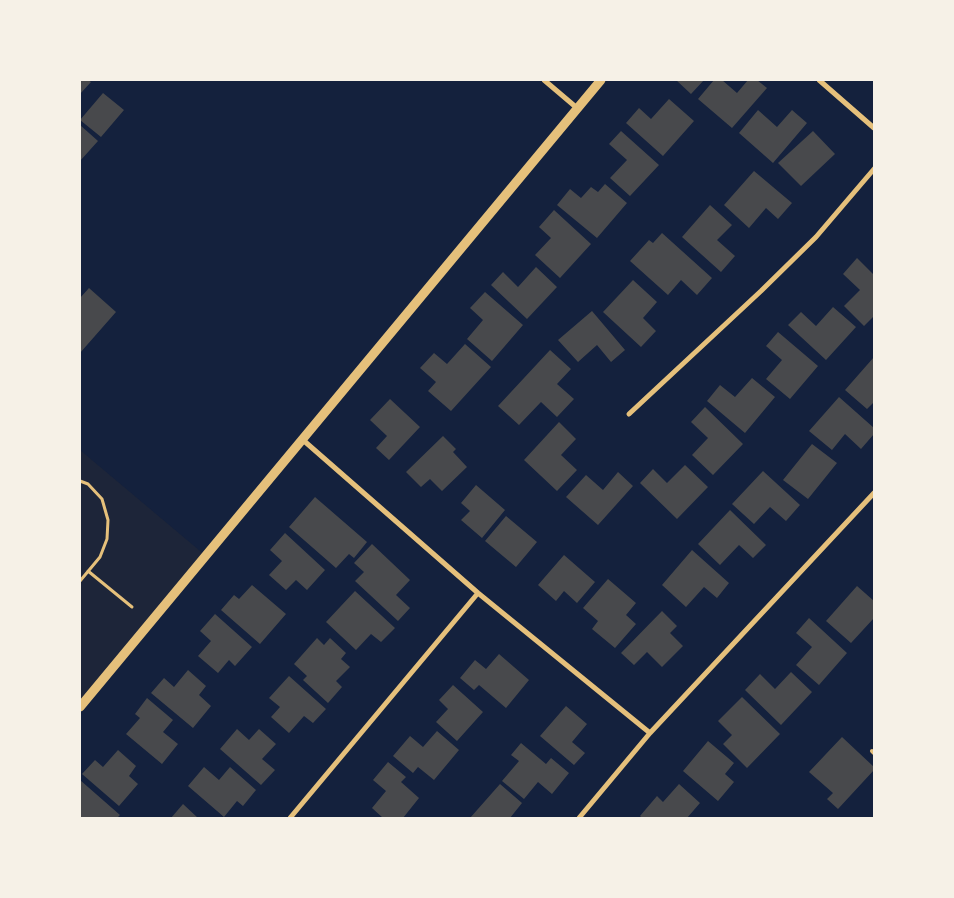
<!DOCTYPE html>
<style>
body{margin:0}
#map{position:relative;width:954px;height:898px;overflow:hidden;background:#14213d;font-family:"Golos Text",sans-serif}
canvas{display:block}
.frame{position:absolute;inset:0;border:81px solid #f6f1e7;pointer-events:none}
</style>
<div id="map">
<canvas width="954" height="898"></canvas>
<div class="frame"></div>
</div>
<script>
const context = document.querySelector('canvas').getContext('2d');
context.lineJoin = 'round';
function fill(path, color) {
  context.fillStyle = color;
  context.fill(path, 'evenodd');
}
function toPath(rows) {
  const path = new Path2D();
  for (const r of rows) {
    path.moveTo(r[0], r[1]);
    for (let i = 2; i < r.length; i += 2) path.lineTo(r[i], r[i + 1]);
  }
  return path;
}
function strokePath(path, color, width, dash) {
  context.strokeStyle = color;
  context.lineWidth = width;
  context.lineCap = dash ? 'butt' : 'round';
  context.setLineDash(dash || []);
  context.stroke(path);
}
const green = toPath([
 [80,450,206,556,80,707]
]);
const building = toPath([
 [80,80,88,80,91,82,80,94],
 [676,80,704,80,691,94],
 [714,80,722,80,737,93,748,80,757,80,767,88,732,128,698,99],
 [103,93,124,110,101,137,80,120],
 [669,99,694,121,663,156,626,123,639,108,651,119],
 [758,110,777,127,792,110,807,123,773,163,739,133],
 [80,125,98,141,80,161],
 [621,131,659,165,630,196,610,178,627,160,609,144],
 [813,131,835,154,801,186,778,163],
 [754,171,792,203,778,219,766,208,749,228,724,205],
 [605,184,627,203,597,238,557,205,570,189,581,198,591,187,598,192],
 [710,205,732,225,717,240,735,256,721,272,682,237],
 [554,210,591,244,560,278,535,255,551,238,539,227],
 [662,233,712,278,697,295,681,280,668,295,630,261,649,240,653,243],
 [857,258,874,275,874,316,864,326,844,306,860,290,843,274],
 [536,267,557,287,527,319,491,285,503,272,518,287],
 [633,280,657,302,643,318,656,331,641,347,603,312],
 [89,288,116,312,80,353,80,298],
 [485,292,523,325,492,361,467,339,483,320,470,308],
 [833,307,856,327,826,360,788,325,801,312,816,326],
 [592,311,625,350,611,362,597,345,578,362,558,340],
 [778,332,818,366,790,399,766,379,782,360,766,346],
 [465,344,491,367,451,411,428,391,436,382,420,368,434,353,447,364],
 [550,350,571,369,557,384,574,399,557,417,541,402,519,425,498,406],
 [874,357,874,402,867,409,845,390],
 [752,378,775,397,745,433,707,401,720,385,735,397],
 [839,397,874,428,874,434,861,449,845,434,832,450,809,431],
 [390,399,420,427,389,460,376,448,387,436,370,420],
 [705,407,743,444,713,475,692,455,708,438,691,422],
 [559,422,576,439,561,455,577,470,557,491,524,460],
 [443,436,456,449,453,452,467,467,442,491,430,479,421,487,406,472],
 [812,444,837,463,808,499,783,480],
 [685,465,708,487,677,519,640,483,653,469,667,483],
 [763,471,800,505,786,521,770,507,754,524,732,504],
 [618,472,633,486,598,525,566,497,586,475,603,490],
 [476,485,505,510,482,538,461,520,470,511,461,503],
 [315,497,367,542,354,558,349,554,336,568,289,527],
 [730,510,766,545,753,558,739,545,720,565,698,544],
 [506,516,537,542,516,567,485,541],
 [285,533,325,570,307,590,296,580,286,590,269,575,282,561,270,550],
 [372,544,410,580,396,595,410,608,398,621,355,581,364,572,354,563],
 [692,550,729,583,717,598,704,587,686,607,662,585],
 [564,555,595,582,577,603,564,591,556,601,538,585],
 [608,579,636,603,626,615,636,624,615,648,592,629,598,621,583,608],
 [252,585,286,614,260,644,221,610,234,595,239,599],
 [857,586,874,601,874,618,851,643,826,621],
 [355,591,395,628,381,642,371,634,356,650,326,622],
 [662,611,677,626,670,633,683,646,662,667,647,652,634,665,621,653],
 [215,614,252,647,235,666,229,660,218,673,198,656,211,641,200,631],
 [809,618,847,653,819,685,796,665,812,647,796,633],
 [317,638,324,645,330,638,346,653,341,659,350,667,336,681,342,687,328,703,303,680,307,676,294,664],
 [499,654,529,680,506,708,479,685,474,690,460,678,475,660,486,669],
 [188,670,206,686,199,695,211,706,193,728,151,693,164,678,174,687],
 [791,672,812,692,781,725,745,690,760,674,775,689],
 [289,676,326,709,313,723,304,716,289,733,271,717,280,707,269,698],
 [453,685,483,712,457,741,436,722,448,709,439,700],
 [742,697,780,734,747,768,723,744,732,735,718,721],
 [147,698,173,720,163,732,178,744,162,764,126,734,140,718,135,714],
 [566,706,587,724,572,742,585,753,574,765,540,736],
 [237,729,249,740,259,729,276,744,262,759,275,770,261,785,220,749],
 [437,731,459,750,434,780,418,767,413,773,393,756,410,736,423,747],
 [842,737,874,767,874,770,838,809,827,799,833,793,809,772],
 [708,741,734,763,725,774,734,782,718,801,683,771],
 [521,743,546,764,551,758,569,773,552,794,538,782,524,799,502,781,519,761,511,755],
 [118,750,136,766,129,776,138,784,119,806,82,774,95,760,103,767],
 [388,762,406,777,401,782,419,798,403,818,383,818,372,808,386,791,373,780],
 [204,767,219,780,230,767,256,790,243,806,237,801,224,817,188,786],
 [80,780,120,815,117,818,80,818],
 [500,784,522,803,510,818,470,818],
 [679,784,700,803,687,818,642,818,640,816,657,796,663,802],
 [183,804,198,818,171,818]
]);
const path = toPath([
 [80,481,88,484,102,499,108,520,107,539,100,557,80,581],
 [88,571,132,607]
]);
const service = toPath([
 [872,751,874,753]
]);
const minor = toPath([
 [544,80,577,108],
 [819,80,874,128],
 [629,414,761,291,816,237,874,169],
 [303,440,478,593,650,733],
 [290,818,478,593],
 [579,818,650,733,874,493]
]);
const tertiary = toPath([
 [80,707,601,80]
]);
fill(green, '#1d2539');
fill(building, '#48494c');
strokePath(path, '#e5c07b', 3);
strokePath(service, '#e5c07b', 4);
strokePath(minor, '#e5c07b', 5);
strokePath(tertiary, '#e5c07b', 9);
</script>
